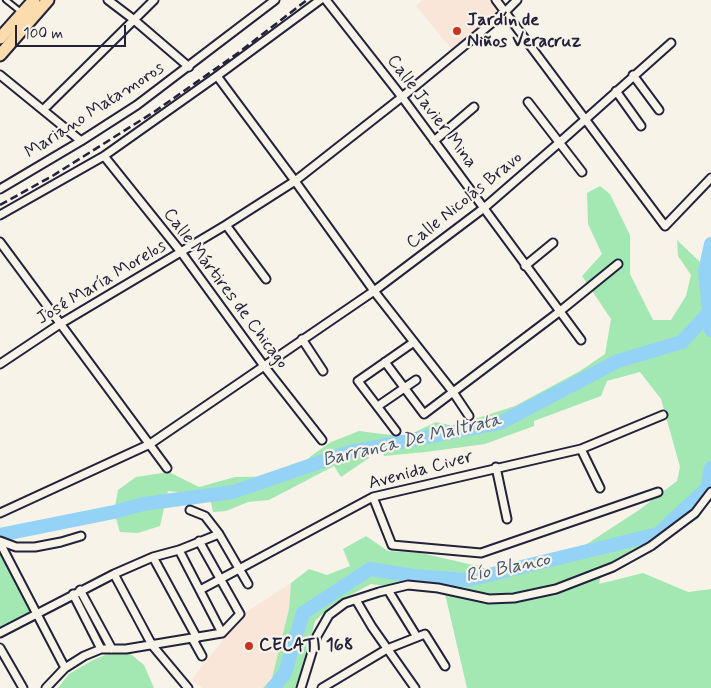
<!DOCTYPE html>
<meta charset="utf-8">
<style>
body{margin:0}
#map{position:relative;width:711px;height:688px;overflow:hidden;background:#f7f3e8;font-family:Mynerve,sans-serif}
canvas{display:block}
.scale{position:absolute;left:15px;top:25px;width:111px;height:22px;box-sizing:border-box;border:2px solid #22223b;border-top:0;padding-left:6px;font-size:15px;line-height:18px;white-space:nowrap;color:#22223b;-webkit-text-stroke:4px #f7f3e8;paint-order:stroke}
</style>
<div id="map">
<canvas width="711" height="688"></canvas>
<div class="scale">100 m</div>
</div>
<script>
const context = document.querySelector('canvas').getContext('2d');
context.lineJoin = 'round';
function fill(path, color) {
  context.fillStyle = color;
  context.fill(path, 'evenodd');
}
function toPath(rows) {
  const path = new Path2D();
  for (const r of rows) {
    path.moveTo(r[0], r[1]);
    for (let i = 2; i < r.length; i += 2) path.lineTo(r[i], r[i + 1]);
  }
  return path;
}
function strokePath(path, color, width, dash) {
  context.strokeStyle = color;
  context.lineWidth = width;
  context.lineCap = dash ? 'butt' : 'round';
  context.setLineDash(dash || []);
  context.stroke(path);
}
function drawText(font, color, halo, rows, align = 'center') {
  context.font = font + ' Mynerve,sans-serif';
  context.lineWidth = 4.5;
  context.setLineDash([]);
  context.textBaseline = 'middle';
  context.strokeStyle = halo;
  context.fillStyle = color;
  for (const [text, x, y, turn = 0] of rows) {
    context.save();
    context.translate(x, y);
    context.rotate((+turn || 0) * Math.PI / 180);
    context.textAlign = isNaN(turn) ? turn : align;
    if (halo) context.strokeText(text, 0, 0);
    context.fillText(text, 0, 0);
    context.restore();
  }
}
const built = toPath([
 [422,0,491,0,500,11,454,52,416,6],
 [291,583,289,609,272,678,263,688,203,688,191,680,245,613]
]);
const green = toPath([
 [600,186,610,194,630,235,630,274,653,320,671,320,686,296,691,275,678,256,677,240,703,265,711,257,711,499,698,519,639,549,601,574,599,584,643,573,688,592,711,589,711,688,467,688,445,594,371,584,332,605,315,621,299,688,263,688,272,678,289,609,291,583,309,569,327,575,350,566,343,549,366,536,388,551,421,553,482,567,504,578,553,566,639,510,677,481,680,467,661,399,640,372,607,381,601,396,534,421,534,426,485,444,426,452,384,456,381,449,370,448,369,458,341,477,334,466,269,500,248,502,226,511,213,512,211,502,188,493,168,491,160,526,138,533,120,532,114,512,118,490,136,477,169,472,199,487,235,477,291,476,311,456,331,442,359,431,405,437,436,422,453,426,515,406,580,371,605,354,611,319,582,276,602,254,588,224,587,193],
 [0,550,32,612,0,629],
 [127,651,144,665,154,688,58,688,69,674,93,660,110,653]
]);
const river = toPath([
 [711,244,705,271,711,330],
 [0,535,114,512,143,504,233,492,349,452,500,423,618,361,682,342,711,310],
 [273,688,285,673,303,613,370,569,414,576,468,580,658,534,707,488,711,468]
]);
const service = toPath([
 [6,0,21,12]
]);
const minor = toPath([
 [108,0,133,19,189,67],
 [326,0,402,97,581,340],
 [496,0,665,226,711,178],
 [0,75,81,141],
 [633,75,659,110],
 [217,76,295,181,374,291,453,392,469,416],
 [616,91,641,126],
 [528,102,582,172],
 [43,110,154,0],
 [434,141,474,107],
 [104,156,181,252,264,366,322,440],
 [0,189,81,141,137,105,275,0],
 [0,215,104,156,217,76,320,0],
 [226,225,266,279],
 [0,242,167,468],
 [525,266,553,243],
 [302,339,323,371],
 [385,362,424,414,559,312,618,264],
 [0,364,60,324,226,225,295,181,402,97,505,12,517,0],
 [378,406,416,380],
 [396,431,358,381,414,342],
 [581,449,600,488],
 [496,467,507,519],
 [373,497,392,545,481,553,658,492],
 [190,510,205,516,219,534,248,584],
 [0,513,150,444,374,291,484,208,560,142,671,43],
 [0,541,16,547,35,547,61,542,81,536],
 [0,543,65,668],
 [179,550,222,633],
 [153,557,197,638],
 [114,574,152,645,188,688],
 [80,590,112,649],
 [200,590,373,497,581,449,663,415],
 [388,590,417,637],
 [73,594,101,649],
 [356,600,372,627,415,688],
 [0,633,114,574,153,557,179,550,219,534],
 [192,638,202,656],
 [0,648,23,688],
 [46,688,65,668,84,656,101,649,126,649,222,633,240,614,199,541],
 [301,688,317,636,329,615,345,603,379,592,408,585,438,588,489,599,514,598,556,589,613,567,651,546,695,513,711,492],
 [322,688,387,649,425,634,445,666]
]);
const primary = toPath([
 [0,38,34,0],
 [0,55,48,0]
]);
const rail = toPath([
 [0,205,54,175,154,112,238,53,307,0]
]);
const markers = [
 [457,31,5,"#c8321e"],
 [249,646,5,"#c8321e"]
];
const poiNames = [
 ["Jardín de",467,21],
 ["Niños Veracruz",467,42],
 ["CECATI 168",259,646]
];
const streetNames = [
 ["Mariano Matamoros",95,111,-33],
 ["Calle Javier Mina",431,112,53],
 ["Calle Nicolás Bravo",465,201,-39],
 ["José María Morelos",102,283,-31],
 ["Calle Mártires de Chicago",225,289,53],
 ["Avenida Civer",421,471,-15]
];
const waterNames = [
 ["Barranca De Maltrata",412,441,-13],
 ["Río Blanco",508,569,-12]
];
fill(built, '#f9e6d8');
fill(green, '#a3e8b3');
strokePath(river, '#95d3f6', 14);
strokePath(service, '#22223b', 8);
strokePath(minor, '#22223b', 11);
strokePath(primary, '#22223b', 15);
strokePath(service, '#f7f3e8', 4);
strokePath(minor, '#f7f3e8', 7);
strokePath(primary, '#fcdcac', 11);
strokePath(rail, '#22223b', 2.5, [8, 4]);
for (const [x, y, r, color] of markers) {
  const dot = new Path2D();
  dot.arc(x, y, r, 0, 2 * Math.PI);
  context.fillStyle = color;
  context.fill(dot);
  strokePath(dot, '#f7f3e8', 2);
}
drawText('bold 18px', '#22223b', '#f7f3e8', poiNames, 'left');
drawText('18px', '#22223b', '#f7f3e8', streetNames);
drawText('italic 19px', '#445773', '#f7f3e8', waterNames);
</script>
